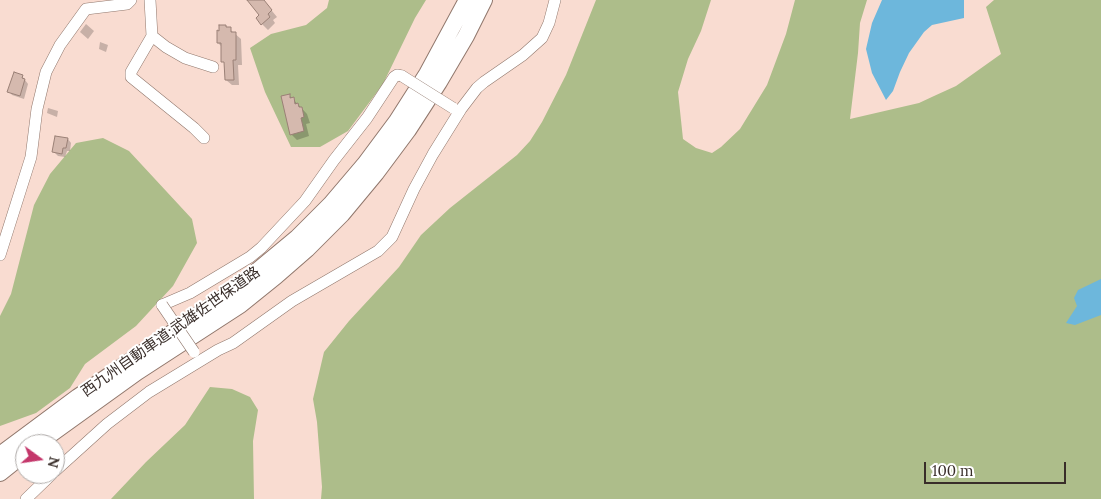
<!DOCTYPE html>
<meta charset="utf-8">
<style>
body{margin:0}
#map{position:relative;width:1101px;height:499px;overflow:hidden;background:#f9dcd1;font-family:Lora,serif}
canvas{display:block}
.north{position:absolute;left:15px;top:434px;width:50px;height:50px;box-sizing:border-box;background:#fff;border:1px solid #afaba9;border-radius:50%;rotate:104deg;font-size:14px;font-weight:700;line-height:20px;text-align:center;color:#382d29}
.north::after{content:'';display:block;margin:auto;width:18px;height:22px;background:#c4376b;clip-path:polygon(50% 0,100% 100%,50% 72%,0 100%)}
.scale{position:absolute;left:924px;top:462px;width:142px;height:22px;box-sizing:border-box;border:2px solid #382d29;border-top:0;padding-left:6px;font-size:15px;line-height:18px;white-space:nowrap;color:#382d29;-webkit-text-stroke:4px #fff;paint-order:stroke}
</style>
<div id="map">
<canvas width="1101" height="499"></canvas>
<div class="north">N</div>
<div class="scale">100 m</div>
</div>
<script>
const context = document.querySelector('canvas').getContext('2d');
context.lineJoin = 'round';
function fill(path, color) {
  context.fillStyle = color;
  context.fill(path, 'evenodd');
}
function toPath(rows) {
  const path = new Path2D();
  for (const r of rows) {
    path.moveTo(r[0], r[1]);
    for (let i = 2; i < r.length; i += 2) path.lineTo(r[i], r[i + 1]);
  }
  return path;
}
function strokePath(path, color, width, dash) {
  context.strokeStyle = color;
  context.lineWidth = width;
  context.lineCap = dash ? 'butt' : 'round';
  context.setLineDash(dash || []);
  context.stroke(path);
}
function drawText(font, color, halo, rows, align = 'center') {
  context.font = font + ' Lora,"Noto Sans JP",serif';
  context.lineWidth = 4;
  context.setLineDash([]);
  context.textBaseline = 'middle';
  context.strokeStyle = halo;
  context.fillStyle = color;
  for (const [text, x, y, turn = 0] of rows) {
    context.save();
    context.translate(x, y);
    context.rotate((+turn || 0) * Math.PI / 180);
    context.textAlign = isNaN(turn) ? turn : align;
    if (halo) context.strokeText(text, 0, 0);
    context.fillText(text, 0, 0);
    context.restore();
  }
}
const green = toPath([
 [329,0,426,0,415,18,383,84,348,131,320,147,291,147,265,92,250,48,271,34,306,25,327,8],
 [596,0,711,0,701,31,688,59,678,92,683,139,696,148,712,153,721,147,740,129,767,85,786,34,795,0,867,0,860,23,858,53,850,119,919,103,934,96,956,86,1001,54,986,7,994,0,1101,0,1101,499,321,499,322,487,317,422,313,399,324,352,349,321,399,267,421,235,450,208,517,155,530,141,542,122,566,75],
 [103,138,129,151,192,219,197,243,173,286,136,326,85,364,70,388,36,413,0,426,0,316,11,294,34,205,50,174,76,143],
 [210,387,232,389,250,397,258,410,253,441,254,499,111,499,146,462,185,425]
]);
const water = toPath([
 [882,0,964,0,964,18,932,25,924,32,909,53,900,72,893,91,886,100,872,73,866,49,872,23],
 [1101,279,1101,315,1075,325,1066,323,1077,306,1074,298,1078,290]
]);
const shadow = toPath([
 [248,0,263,0,277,17,273,20,275,23,268,30,262,24,261,15],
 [86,24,94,31,88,39,80,32],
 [226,26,241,39,242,65,238,65,239,85,232,85,226,80,226,64,223,61,222,47,218,43,220,32],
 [100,42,108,45,106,52,99,49],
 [22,76,28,84,24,99,12,95,9,91],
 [289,95,307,114,310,123,306,124,309,136,297,140,291,134],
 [48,108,58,111,57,117,47,113],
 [68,139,71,143,70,151,67,151,65,157,58,156,54,152]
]);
const building = toPath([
 [247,0,264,0,272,10,268,14,270,17,261,25,256,18,259,15,247,0],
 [219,25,226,25,226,27,231,27,231,32,236,32,236,60,233,60,234,80,225,80,224,62,221,62,221,43,217,43,217,30,219,31,219,25],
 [14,72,23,75,22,78,25,79,20,96,7,92,14,72],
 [290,94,290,98,294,97,295,104,298,103,299,107,302,107,304,117,301,118,304,131,290,135,281,96,290,94],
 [55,136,68,138,66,148,63,148,62,154,52,152,55,136]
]);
const minor = toPath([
 [150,0,152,36,131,72,131,77,194,128,204,138],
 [152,36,166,47,185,58,213,67],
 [0,255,31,157,37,109,46,72,60,45,86,9,127,4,131,0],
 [162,305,190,293,250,257,261,248,305,201,334,160,367,118,394,77,397,75,402,76],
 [55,471,107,424,149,392,218,350,233,343,292,301,378,251,392,237,414,189,433,154,461,109,477,88,484,82,523,55,542,38,549,23,555,0],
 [26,499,52,474]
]);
const highway = toPath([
 [37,444,137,372,240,305,276,276,307,249,342,214,376,173,408,130,439,82,466,36,484,0],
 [0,455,78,397,232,292,297,238,331,204,365,164,397,121,427,74,467,0],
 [0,473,25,453]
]);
const minorBridge = toPath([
 [402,76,453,108],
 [162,305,194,352]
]);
const streetNames = [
 ["西九州自動車道;武雄佐世保道路",171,332,-35]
];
fill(green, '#adbd8a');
fill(water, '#6db7dc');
fill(shadow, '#0003');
fill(building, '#d5b9ae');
strokePath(building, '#9a8076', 1);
strokePath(minor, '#90776c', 12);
strokePath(highway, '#90776c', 18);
strokePath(minor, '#fff', 11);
strokePath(highway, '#fff', 16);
strokePath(minorBridge, '#90776c', 12, []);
strokePath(minorBridge, '#fff', 11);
drawText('15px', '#382d29', '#fff', streetNames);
</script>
